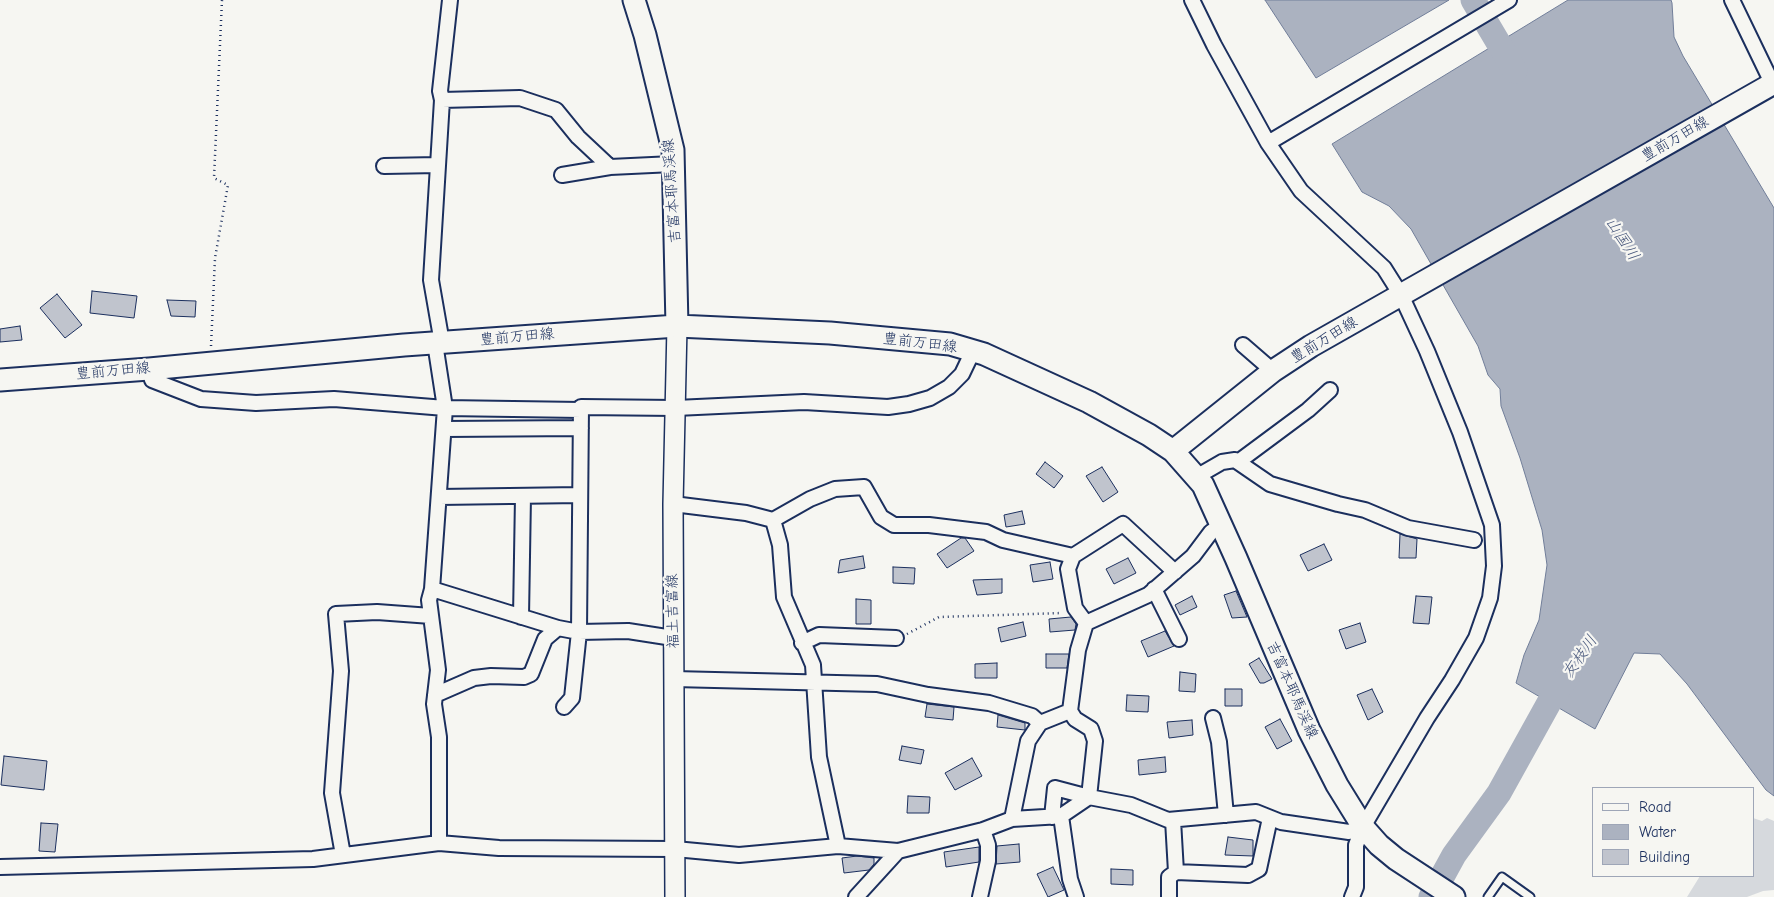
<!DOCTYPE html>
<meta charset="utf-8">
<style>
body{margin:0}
#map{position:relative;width:1774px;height:897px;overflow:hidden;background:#f6f6f2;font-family:"Comic Neue",sans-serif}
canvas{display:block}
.legend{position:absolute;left:1592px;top:787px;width:162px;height:90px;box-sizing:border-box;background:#f6f6f2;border:1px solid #9ea6b7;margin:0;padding:6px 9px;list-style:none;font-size:15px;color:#1b2f5e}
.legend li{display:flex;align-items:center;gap:10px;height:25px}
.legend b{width:25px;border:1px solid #9ea6b7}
</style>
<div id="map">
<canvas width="1774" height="897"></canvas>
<ul class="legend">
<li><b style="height:6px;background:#f6f6f2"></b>Road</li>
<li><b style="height:14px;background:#abb2c0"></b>Water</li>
<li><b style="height:14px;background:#c0c4cd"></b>Building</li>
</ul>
</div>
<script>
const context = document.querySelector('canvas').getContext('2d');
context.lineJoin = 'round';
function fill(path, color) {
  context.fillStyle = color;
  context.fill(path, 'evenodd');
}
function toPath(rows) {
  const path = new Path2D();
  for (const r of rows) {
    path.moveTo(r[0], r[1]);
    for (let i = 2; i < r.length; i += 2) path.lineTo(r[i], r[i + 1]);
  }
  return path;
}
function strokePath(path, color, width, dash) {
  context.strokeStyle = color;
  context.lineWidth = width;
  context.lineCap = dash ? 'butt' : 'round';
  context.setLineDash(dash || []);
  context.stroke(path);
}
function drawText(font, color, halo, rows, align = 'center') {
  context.font = font + ' "Comic Neue","Klee One",sans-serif';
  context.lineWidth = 4.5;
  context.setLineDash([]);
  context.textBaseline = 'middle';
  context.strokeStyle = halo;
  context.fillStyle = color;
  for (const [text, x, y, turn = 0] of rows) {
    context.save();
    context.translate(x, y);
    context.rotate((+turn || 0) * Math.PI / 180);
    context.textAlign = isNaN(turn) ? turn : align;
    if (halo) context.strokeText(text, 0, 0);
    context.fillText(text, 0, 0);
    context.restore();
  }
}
const green = toPath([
 [1753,818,1762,821,1767,818,1774,821,1774,890,1763,891,1747,897,1687,897,1700,876,1753,876]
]);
const water = toPath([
 [1265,0,1449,0,1316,78,1265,0],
 [1568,0,1671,0,1672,3,1674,37,1683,56,1774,208,1774,796,1766,790,1687,684,1660,654,1634,653,1595,729,1516,683,1524,655,1539,620,1547,565,1542,530,1520,458,1501,406,1500,389,1488,375,1478,346,1411,229,1389,206,1362,192,1332,144,1568,0]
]);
const river = toPath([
 [1473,0,1515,71],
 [1431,897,1454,855,1499,793,1550,701,1569,674]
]);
const building = toPath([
 [92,291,137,296,134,318,90,313,92,291],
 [57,294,82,325,65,338,40,308,57,294],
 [167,300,196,301,195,317,171,316,167,300],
 [20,326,22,340,0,342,0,329,20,326],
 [1045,462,1063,476,1054,488,1036,474,1045,462],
 [1102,467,1118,492,1103,502,1086,476,1102,467],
 [1022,511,1025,524,1006,527,1004,515,1022,511],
 [1400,534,1417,539,1416,558,1399,558,1400,534],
 [961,538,965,538,974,551,947,568,937,554,961,538],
 [1324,544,1332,560,1308,571,1300,555,1324,544],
 [863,556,865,568,838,573,840,560,863,556],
 [1128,558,1136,573,1114,584,1106,569,1128,558],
 [1050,562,1053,579,1033,582,1030,565,1050,562],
 [893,567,915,568,914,584,893,583,893,567],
 [1002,579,1002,593,977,595,973,580,1002,579],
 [1236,591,1247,617,1232,618,1224,595,1236,591],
 [1192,596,1197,607,1180,615,1175,605,1192,596],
 [1416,596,1432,597,1429,624,1413,623,1416,596],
 [856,599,871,600,871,624,856,624,856,599],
 [1071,617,1076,624,1075,630,1050,632,1049,619,1071,617],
 [1023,622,1026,636,1001,642,998,628,1023,622],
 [1360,623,1366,642,1346,649,1339,630,1360,623],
 [1165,631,1174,646,1148,657,1141,641,1165,631],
 [1046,654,1069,654,1067,668,1046,668,1046,654],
 [1259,658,1272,679,1264,683,1260,683,1249,664,1259,658],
 [997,663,997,678,975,678,975,664,997,663],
 [1180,672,1196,674,1195,692,1179,691,1180,672],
 [1225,689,1242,689,1242,706,1225,706,1225,689],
 [1372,689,1383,712,1368,720,1357,695,1372,689],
 [1127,695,1149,696,1148,712,1126,711,1127,695],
 [927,704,954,707,953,720,925,717,927,704],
 [998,715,1025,723,1025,730,997,727,998,715],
 [1280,719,1292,741,1277,749,1265,727,1280,719],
 [1192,720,1193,735,1169,738,1167,722,1192,720],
 [902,746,924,750,921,764,899,760,902,746],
 [4,756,47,761,44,790,1,785,4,756],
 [1165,757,1166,772,1139,775,1138,760,1165,757],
 [972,758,982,776,955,790,945,773,972,758],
 [908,796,930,797,929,813,907,813,908,796],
 [41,823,58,824,55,852,39,851,41,823],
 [1228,837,1253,840,1253,856,1225,855,1228,837],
 [1019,844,1020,862,996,864,997,846,1019,844],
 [979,847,979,862,946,867,944,852,979,847],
 [857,856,874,858,874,864,869,870,844,873,842,858,857,856],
 [1053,867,1064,890,1048,897,1037,874,1053,867],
 [1111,869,1133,870,1133,885,1111,884,1111,869]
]);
const path = toPath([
 [211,346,215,258,228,185,214,178,222,0],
 [907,634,939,617,1062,613]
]);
const lane = toPath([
 [1488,897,1502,877,1530,897]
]);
const street = toPath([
 [1192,0,1214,45,1268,143,1301,191,1384,268,1401,295,1427,351,1460,432,1492,525,1494,566,1490,598,1476,638,1452,680,1427,718,1363,827,1356,845,1356,887,1352,897],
 [1732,0,1774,87],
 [442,100,440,91,450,0],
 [1268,143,1509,0],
 [384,166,438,165],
 [562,175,610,167],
 [435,343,445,408,432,589,429,600,438,670,434,704,439,737,439,843],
 [442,343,431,280,442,100,520,98,556,110,578,137,610,167,673,164],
 [1243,345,1273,371],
 [149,369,152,380,201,399,256,403,334,399,445,408,581,410],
 [444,429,581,428],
 [1238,462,1308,410,1330,390],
 [1196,477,1222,462,1235,460,1270,484,1338,504,1365,510,1408,528,1474,540],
 [439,497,580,495],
 [673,504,746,513,773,520,810,499,835,489,864,487,881,517,894,525,929,525,986,532,1003,540,1073,556,1123,524,1175,572],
 [773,520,780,545,784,597,813,665,819,757,838,846],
 [1073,556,1068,569,1075,608,1086,623],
 [432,589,558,628,579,632,628,631,673,638],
 [1154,589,1179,639],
 [521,617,523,496],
 [802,643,819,635,896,638],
 [674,679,877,684,928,695,989,703,1032,716,1040,723],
 [435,695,474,678,491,676,524,677,531,674,545,639,558,628],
 [564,707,572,698,579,632,581,407,676,408,804,402,888,407,909,404,930,398,949,387,962,374,973,351],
 [1213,718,1219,742,1226,815],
 [1061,816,1070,879,1076,897],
 [1052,817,1055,788,1089,797,1095,741,1091,729,1075,719,1070,711],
 [1012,819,1028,741,1040,723,1070,711,1078,650,1086,623,1148,595,1193,556,1211,532,1221,525],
 [343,855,332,793,341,671,336,614,377,612,431,616],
 [0,867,313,859,439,843,499,848,675,849,739,855,838,846,898,851,983,830,1012,819,1061,816,1089,797,1131,805,1168,820,1256,812,1281,822,1349,832,1363,827],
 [1176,872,1248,875,1259,869,1270,818],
 [856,897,898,851],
 [980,897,988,861,988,845,983,830],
 [1169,897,1169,877,1176,872,1173,820]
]);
const secondary = toPath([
 [675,897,673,504,677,326]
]);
const primary = toPath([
 [634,0,645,35,673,150,677,326],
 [0,380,149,369,404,345,677,326,830,333,950,344,984,354,1089,402,1149,435,1173,451,1203,485,1236,558,1309,730,1337,785,1363,827,1379,845,1396,859,1454,897],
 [1173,451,1273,371,1311,346,1774,83]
]);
const streetNames = [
 ["豊前万田線",1675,139,-30],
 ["吉富本耶馬渓線",672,191,-94],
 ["豊前万田線",517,337,-5],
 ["豊前万田線",1324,340,-31],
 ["豊前万田線",920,343,7],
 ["豊前万田線",113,371,-5],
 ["福土吉富線",673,611,-91],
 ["吉富本耶馬渓線",1292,690,66]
];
const waterNames = [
 ["山国川",1622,239,57],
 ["友枝川",1580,657,-55]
];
fill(green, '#d6d9dd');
fill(water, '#abb2c0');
strokePath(water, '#717e99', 1);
strokePath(river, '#abb2c0', 25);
fill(building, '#c0c4cd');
strokePath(building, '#1b2f5e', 1);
strokePath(lane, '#1b2f5e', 11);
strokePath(street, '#1b2f5e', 18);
strokePath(secondary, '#1b2f5e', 22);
strokePath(primary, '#1b2f5e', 25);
strokePath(path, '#1b2f5e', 2.5, [1, 4]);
strokePath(lane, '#f6f6f2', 7);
strokePath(street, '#f6f6f2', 14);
strokePath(secondary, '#f6f6f2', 19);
strokePath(primary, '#f6f6f2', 21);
drawText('15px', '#1b2f5e', '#f6f6f2', streetNames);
drawText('italic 16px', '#46567b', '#f6f6f2', waterNames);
</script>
